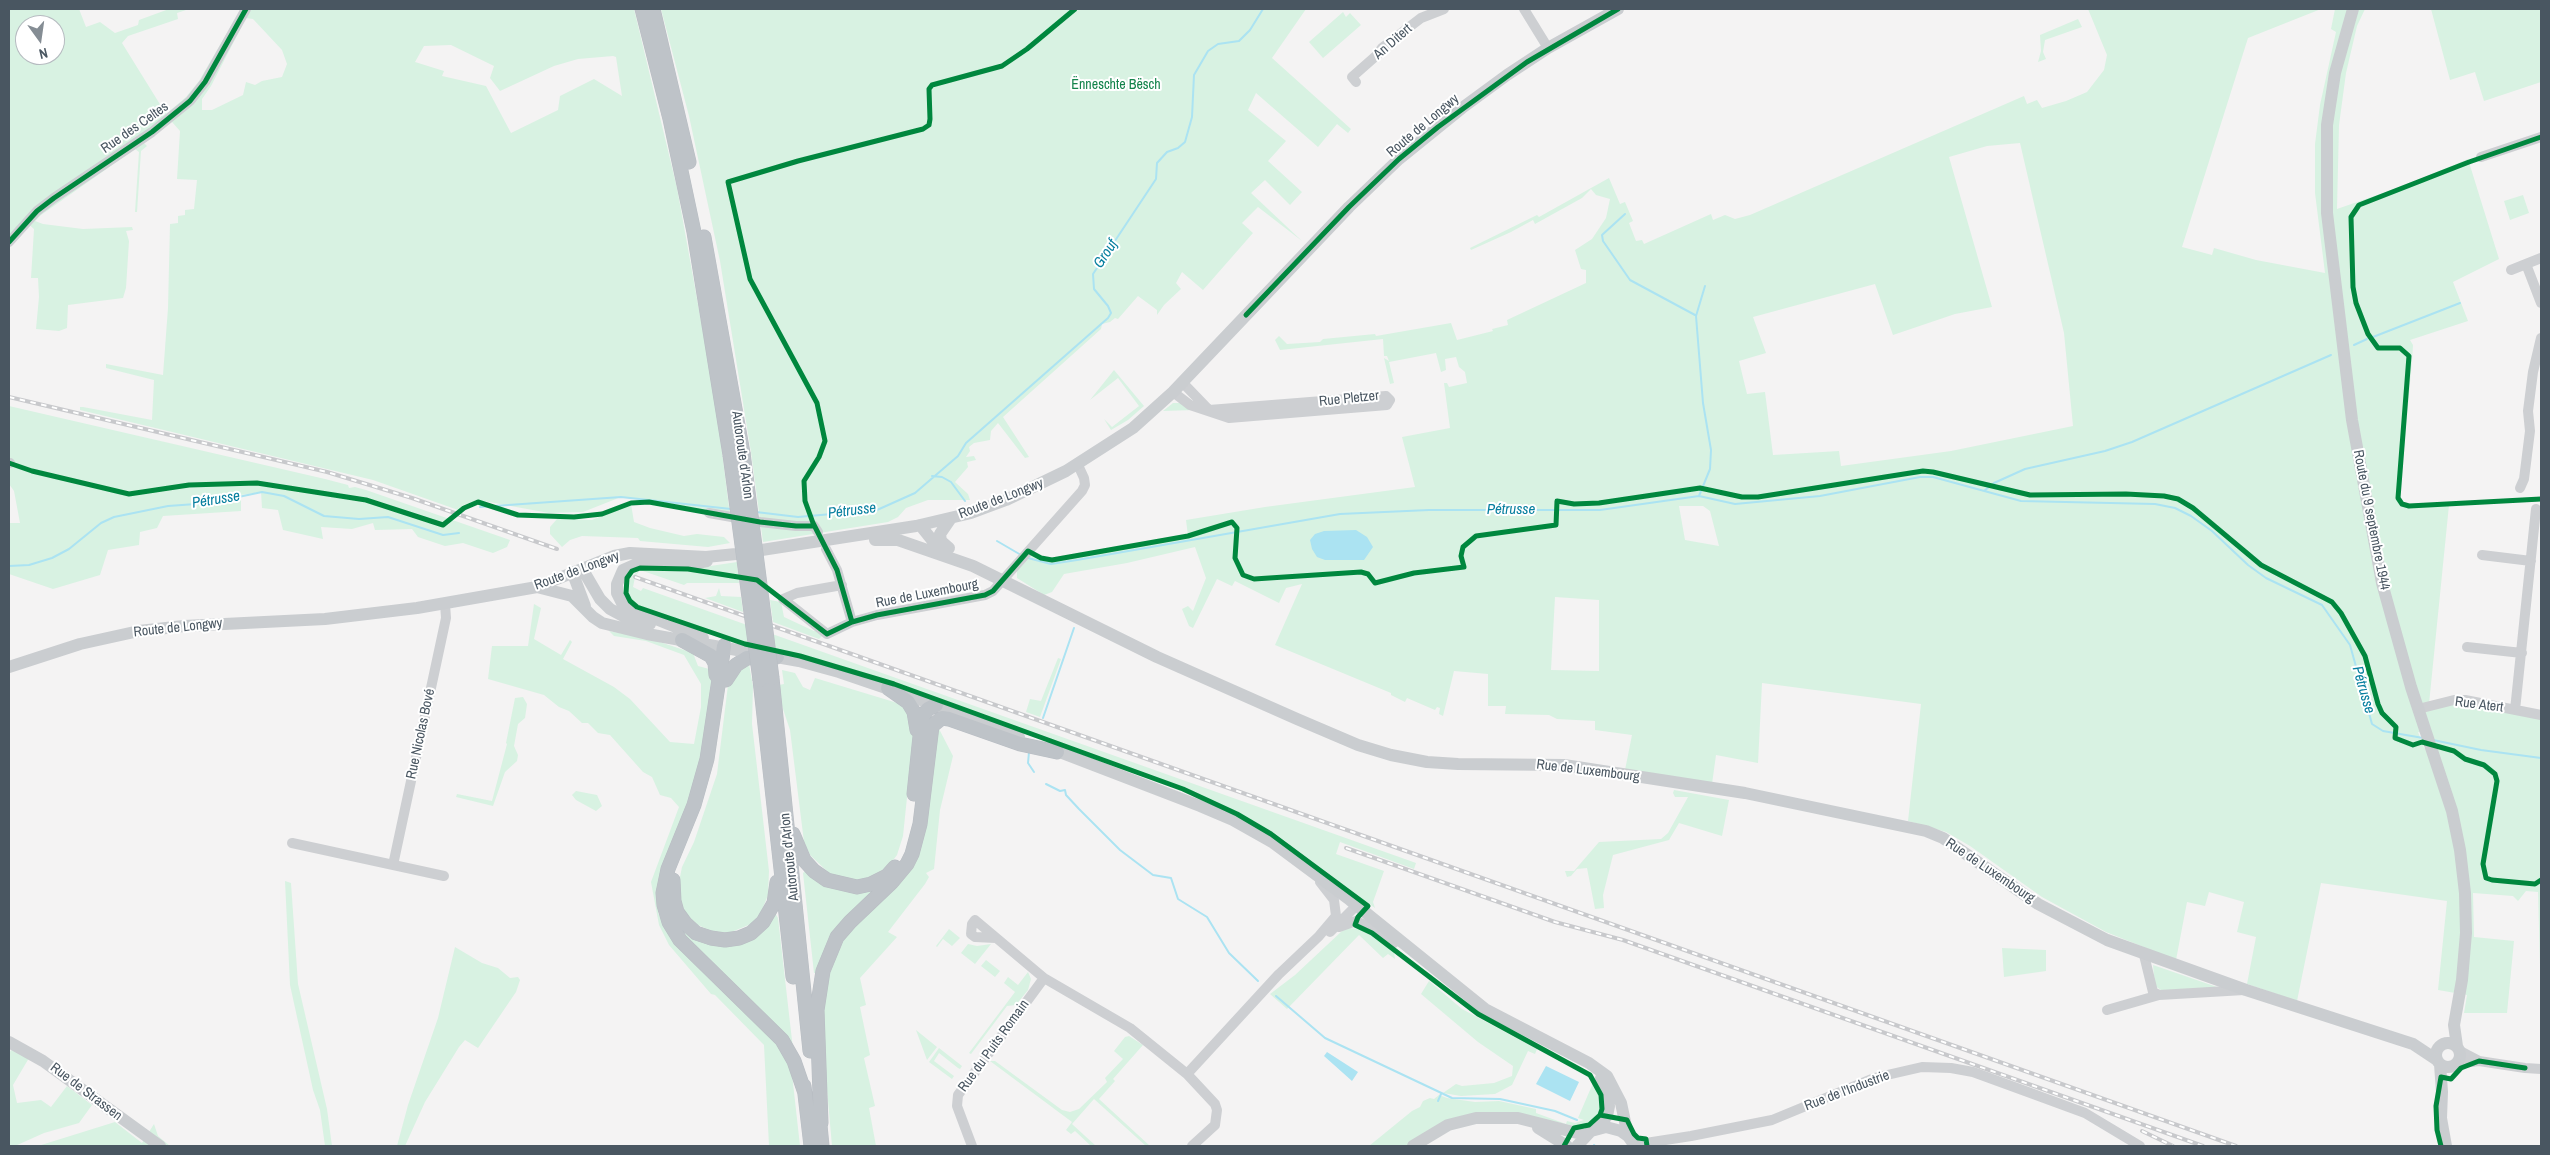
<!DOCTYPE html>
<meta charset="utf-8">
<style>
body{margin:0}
#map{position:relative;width:2550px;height:1155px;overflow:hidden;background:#f4f3f3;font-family:"Archivo Narrow",sans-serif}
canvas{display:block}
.frame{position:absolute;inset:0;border:10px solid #495661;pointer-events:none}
.north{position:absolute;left:15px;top:15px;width:50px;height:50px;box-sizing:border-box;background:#fff;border:1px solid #b6bbc0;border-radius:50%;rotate:166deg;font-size:14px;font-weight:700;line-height:20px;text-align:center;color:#495661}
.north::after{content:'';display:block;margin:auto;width:18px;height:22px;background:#858d94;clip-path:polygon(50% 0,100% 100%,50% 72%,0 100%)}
</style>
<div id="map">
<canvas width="2550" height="1155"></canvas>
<div class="frame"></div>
<div class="north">N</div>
</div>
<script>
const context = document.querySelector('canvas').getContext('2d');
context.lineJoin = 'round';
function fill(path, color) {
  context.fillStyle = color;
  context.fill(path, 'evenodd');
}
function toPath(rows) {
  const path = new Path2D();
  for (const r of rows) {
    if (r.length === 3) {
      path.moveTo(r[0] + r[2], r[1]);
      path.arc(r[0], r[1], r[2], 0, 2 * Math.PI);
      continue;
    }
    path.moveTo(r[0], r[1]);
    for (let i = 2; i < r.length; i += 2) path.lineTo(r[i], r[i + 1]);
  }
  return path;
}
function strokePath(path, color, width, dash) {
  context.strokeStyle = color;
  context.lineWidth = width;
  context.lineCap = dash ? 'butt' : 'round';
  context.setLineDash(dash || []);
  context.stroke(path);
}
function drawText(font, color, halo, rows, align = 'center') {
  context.font = font + ' "Archivo Narrow",sans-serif';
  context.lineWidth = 4;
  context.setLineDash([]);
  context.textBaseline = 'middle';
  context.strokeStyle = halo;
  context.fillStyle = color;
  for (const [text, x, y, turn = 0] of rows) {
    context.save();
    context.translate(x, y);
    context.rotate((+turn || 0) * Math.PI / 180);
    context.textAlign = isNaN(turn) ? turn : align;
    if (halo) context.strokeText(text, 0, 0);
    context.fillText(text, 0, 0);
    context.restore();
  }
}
const green = toPath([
 [9,9,79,9,86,27,100,22,115,33,138,25,139,20,169,9,189,9,177,13,178,19,128,36,122,43,166,114,186,97,199,81,241,9,634,9,677,188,716,404,730,515,621,497,583,512,549,513,478,500,463,505,461,511,373,480,80,410,80,407,83,407,152,420,154,380,106,368,106,364,163,375,168,308,170,224,178,223,178,216,185,215,185,210,194,209,197,180,177,179,180,131,172,122,144,143,147,146,141,151,137,212,135,212,139,152,135,149,41,215,35,221,43,224,83,229,132,227,133,230,126,231,129,241,126,288,123,298,68,305,67,328,59,331,36,329,39,297,38,278,31,278,34,229,27,223,9,242],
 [246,18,253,19,282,50,287,64,282,77,262,81,255,85,246,82,243,95,212,110,202,110,202,99,211,86],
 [25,25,55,25,55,55,25,55],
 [451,45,494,66,490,78,500,91,554,66,578,59,613,56,616,57,622,96,594,79,560,96,558,110,511,133,486,86,442,76,444,71,415,62,424,46],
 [661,9,1306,9,1272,58,1351,129,1348,133,1337,124,1318,147,1256,93,1248,110,1286,141,1268,161,1302,192,1290,205,1265,180,1251,193,1302,241,1258,207,1242,223,1253,233,1203,290,1182,272,1176,283,1181,289,1164,305,1157,315,1157,310,1138,296,1118,319,1115,318,1110,322,1102,324,1101,329,1003,417,1029,457,1025,458,998,423,991,431,990,440,974,443,969,447,970,451,966,457,974,456,976,460,967,462,968,467,955,482,968,494,970,500,928,500,906,508,898,517,888,522,763,542,751,452,720,261,689,116],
 [2088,9,2321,9,2248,38,2182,247,2212,255,2214,248,2256,260,2325,273,2315,193,2315,144,2320,105,2336,32,2331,29,2335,9,2365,9,2357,26,2346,73,2339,125,2337,209,2403,186,2468,159,2499,259,2453,282,2468,321,2410,340,2413,345,2412,361,2400,492,2400,498,2406,504,2455,502,2455,504,2449,505,2429,704,2454,700,2541,715,2541,1002,2538,892,2526,891,2518,901,2513,896,2473,893,2474,937,2514,941,2507,1013,2464,1013,2467,995,2438,990,2447,901,2321,883,2297,1001,2247,984,2256,937,2237,932,2244,902,2209,892,2205,906,2187,902,2176,960,2106,932,2042,897,1970,846,1946,832,1908,821,1921,704,1762,683,1758,763,1716,755,1712,784,1625,770,1632,735,1595,730,1595,721,1557,719,1549,715,1505,714,1506,706,1488,706,1488,674,1454,671,1443,716,1439,714,1440,708,1437,707,1435,710,1407,698,1405,702,1391,695,1391,693,1275,645,1302,584,1286,588,1279,603,1235,581,1232,586,1217,579,1193,628,1189,626,1182,609,1188,606,1193,611,1206,578,1195,547,1127,563,1064,574,1052,592,1044,595,1017,578,1017,570,1032,554,1052,560,1188,536,1186,520,1265,507,1415,487,1402,437,1450,428,1444,383,1447,383,1449,387,1467,383,1465,372,1459,367,1456,357,1445,359,1446,370,1441,372,1436,353,1389,362,1394,383,1390,384,1384,358,1389,361,1387,356,1384,356,1383,339,1280,350,1275,340,1279,336,1287,344,1320,342,1323,339,1375,334,1376,336,1451,323,1457,340,1493,331,1492,329,1508,325,1507,320,1586,283,1586,270,1581,269,1575,250,1592,239,1606,218,1610,199,1596,195,1591,189,1582,198,1535,224,1533,220,1511,232,1471,250,1470,248,1537,215,1539,217,1609,178,1620,204,1625,202,1633,221,1629,223,1636,241,1642,240,1644,244,1711,214,1713,220,1725,215,1735,219,1750,215,2024,96,2027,104,2037,100,2042,108,2066,101,2087,92,2104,70,2107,55],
 [2020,143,2064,333,2073,426,1951,451,1841,466,1839,451,1773,455,1765,392,1747,394,1739,361,1766,353,1753,317,1875,284,1893,335,1955,314,1992,307,1949,157,1987,146],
 [1679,506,1703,506,1710,511,1719,546,1685,540],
 [1555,597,1599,600,1599,671,1551,670],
 [2418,732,2426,733,2432,749,2424,748],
 [2431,9,2541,9,2541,82,2484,101,2475,72,2450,80],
 [1343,12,1346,17,1350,13,1361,25,1323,58,1309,42],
 [2078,19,2082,27,2045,40,2043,52,2046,59,2038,62,2041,51,2040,35],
 [2523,195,2529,213,2510,220,2504,201],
 [1114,370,1144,406,1128,420,1111,430,1104,419,1112,427,1139,406,1118,378,1090,400],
 [1173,403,1180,403,1195,410,1163,411],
 [9,406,325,479,348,485,349,488,355,487,366,490,510,540,507,547,493,553,463,543,445,546,418,537,412,529,375,530,373,523,352,529,321,527,323,539,283,530,278,510,262,508,261,492,241,495,241,511,163,516,157,528,140,532,139,545,108,550,100,575,53,589,9,574,9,523,20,523,14,491,9,484],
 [631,504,634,522,650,528,684,536,697,534,724,537,730,543,708,547,640,541,638,538,582,536,570,540,562,547,550,534,550,527,557,519,592,520],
 [737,562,739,583,687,583,684,585,640,570,635,577,633,587,641,591,643,588,1416,863,1414,869,1340,842,1336,854,1384,871,1373,902,1375,908,1273,832,1239,813,1184,788,894,682,808,656,747,643,637,605,631,600,627,592,629,578,640,570,684,570],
 [719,588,721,596,741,597,743,612,705,598,716,596],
 [770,600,781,602,784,617,814,631,819,631,822,636,819,639,773,622],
 [534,604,541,608,534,639,561,655,570,640,572,642,563,659,614,687,630,699,670,742,694,744,701,707,701,684,684,655,646,641,614,636,609,631,651,639,693,653,698,666,713,670,700,766,686,811,659,879,660,910,658,913,665,925,771,1034,791,1065,800,1146,769,1146,764,1045,715,995,711,994,669,945,659,925,651,882,679,807,671,798,660,795,652,777,643,772,610,735,598,733,588,723,582,723,569,711,559,707,544,695,488,679,492,646,528,646],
 [1058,658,1061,659,1040,717,1026,712,1030,699,1041,701],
 [749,664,753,686,752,724,769,871,768,895,760,915,751,924,729,933,711,931,698,925,684,913,677,892,682,867,694,842,717,774,728,685,731,676],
 [782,670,795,673,803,687,810,690,815,678,904,705,914,730,903,836,897,855,887,868,873,877,858,882,830,874,810,855,804,842,790,730,782,706,779,685,784,684],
 [523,697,527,704,525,718,518,724,514,746,518,755,517,761,505,772,493,806,456,797,457,794,492,801,507,744,506,743,515,698],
 [937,725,953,756,940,810,934,869,926,873,929,877,925,884,888,932,897,937,860,978,866,1005,860,1007,870,1055,864,1058,875,1106,869,1108,876,1146,832,1146,825,1067,822,1013,825,985,836,951,852,927,916,861,924,831],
 [1674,790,1729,800,1722,836,1679,823,1669,840,1613,855,1603,895,1604,908,1595,909,1587,868,1577,869,1571,876,1567,877,1565,871,1574,871,1599,842,1661,839,1668,833,1688,797,1675,797,1673,793],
 [576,791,597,795,602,806,596,811,576,800,572,795],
 [806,870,877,890,819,973,814,973,803,873],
 [285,881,291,883,298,984,327,1109,332,1146,325,1146,320,1110,313,1090,290,985],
 [775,913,778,918,793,1049,684,935,679,923,696,938,712,945,726,946],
 [1349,928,1361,929,1376,938,1394,952,1395,959,1388,954,1383,958,1359,935,1287,1009,1270,994,1295,975,1342,931],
 [949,929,960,938,952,946,943,939,937,947,936,946],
 [968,944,977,946,991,944,975,964,961,953],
 [455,947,482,963,498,968,510,978,518,977,520,980,516,992,478,1048,465,1040,459,1047,425,1102,405,1146,397,1146,408,1105,438,1018],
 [2002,948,2046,950,2046,971,2004,977],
 [986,960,1000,971,995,977,981,966],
 [2153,965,2217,987,2164,992,2155,986],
 [1028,972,1031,979,1028,990,1016,1005,1007,1006,971,1054,969,1053,1015,992,1004,983,1008,977,1018,985],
 [1429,981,1462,1009,1537,1049,1535,1054,1528,1051,1512,1085,1495,1094,1461,1096,1443,1093,1456,1084,1462,1086,1494,1083,1512,1076,1513,1066,1478,1042,1421,994],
 [916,1030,937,1047,927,1060],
 [1129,1036,1143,1045,1113,1079,1115,1081,1099,1099,1150,1146,1146,1146,1094,1099,1072,1124,1096,1146,1091,1146,1075,1131,1071,1134,1066,1130,1072,1122,990,1061,995,1061,1062,1110,1070,1112,1079,1109,1107,1082,1105,1078,1123,1059,1114,1051,1125,1037],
 [939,1048,962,1066,960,1069,958,1068,939,1053,934,1061,954,1076,952,1079,929,1062],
 [11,1050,29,1058,13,1085,17,1103,41,1100,51,1107,67,1086,92,1105,79,1123,44,1133,15,1146,9,1146,9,1054],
 [1593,1083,1599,1096,1601,1110,1591,1123,1581,1127,1574,1126,1514,1113,1486,1112,1470,1114,1427,1131,1406,1146,1369,1146,1412,1111,1420,1107,1423,1101,1430,1098,1434,1099,1439,1095,1447,1098,1475,1102,1499,1101,1536,1109,1536,1113,1566,1124,1567,1121,1575,1123,1584,1120,1578,1118],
 [115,1122,142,1143,154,1124,158,1136,170,1146,38,1146]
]);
const water = toPath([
 [1356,530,1367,537,1373,547,1364,560,1325,560,1317,557,1312,549,1310,540,1315,534,1324,531],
 [1327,1052,1358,1072,1352,1081,1324,1056],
 [1546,1066,1579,1082,1570,1101,1536,1084]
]);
const stream = toPath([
 [1625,214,1602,235,1603,241,1630,280,1695,315],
 [2373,337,2460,303],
 [2354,345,2367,339],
 [932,476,942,477,951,482,965,501],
 [1984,491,1994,483,2025,469,2105,451,2132,442,2331,355],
 [1699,496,1710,469,1711,450,1703,403,1696,316,1705,286],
 [480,507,621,497,731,509],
 [756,512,798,517,877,510,915,493,958,456,966,443,1108,318,1111,313,1108,306,1094,289,1093,274,1156,179,1157,163,1167,152,1178,148,1185,142,1192,117,1194,75,1208,51,1218,44,1239,41,1250,30,1263,9],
 [997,541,1021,555],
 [1028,558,1051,564,1077,560,1340,514,1429,510,1600,510,1699,496,1735,504,1820,496,1920,477,1933,477,2021,501,2155,504,2175,508,2191,516,2212,531,2248,565,2266,578,2322,605,2350,645,2372,724,2383,731,2423,738],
 [9,566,29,565,52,558,69,549,101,523,114,517,168,506,210,503,262,492,284,496,324,516,359,519,388,517,443,535,459,533],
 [1043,718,1074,628],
 [2433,740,2481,750,2541,758],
 [1029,752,1028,763,1034,772],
 [1046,784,1060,791,1065,790,1066,795,1079,809,1120,850,1153,875,1171,878,1178,899,1207,917,1229,953,1258,981],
 [1276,996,1325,1038,1452,1098,1500,1099,1555,1111,1577,1120],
 [1438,1101,1441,1094],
 [1594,1145,1595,1146]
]);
const minor = toPath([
 [1524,9,1548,48],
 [1356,82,1352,77,1377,55,1382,48,1421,18,1444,9],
 [2481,157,2541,137],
 [9,242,37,211,54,198,152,132,190,101,205,82,246,9],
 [2541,258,2526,264,2541,303],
 [2511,270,2526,264],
 [1173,392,1190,405,1229,418,1387,405,1390,400,1386,396,1209,410,1182,382],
 [9,463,10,463],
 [2520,488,2524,479,2530,431,2528,411,2533,372,2541,338],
 [709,513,760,522,796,526,814,526,818,532],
 [826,549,837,570,852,622],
 [2482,555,2531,561],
 [842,585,797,593,783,599,827,634,852,622,877,615,985,595,993,591,1082,491,1085,485,1084,478,1078,465],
 [2467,647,2522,653],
 [2418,709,2454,700,2465,700,2541,715],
 [2515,710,2536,509],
 [292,843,444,876],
 [393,865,446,618,445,604],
 [1339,927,1356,921,1375,929,1394,943],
 [1330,932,1357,905],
 [996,938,975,937,971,934,972,924,975,920,1044,978,1130,1028,1187,1074,1215,1104,1217,1110,1215,1125,1192,1146],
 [2144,955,2153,992,2159,995,2244,990],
 [2107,1010,2159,995],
 [2460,1051,2479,1061,2525,1068,2541,1069],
 [2457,1064,2478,1061],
 [1187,1074,1279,974,1319,936,1336,916,1334,900,1320,882],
 [1633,1142,1646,1143,1691,1136,1772,1120,1874,1078,1922,1067,1951,1068,1973,1072,2036,1095,2085,1113,2140,1146],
 [972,1146,957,1106,958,1095,1044,978]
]);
const major = toPath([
 [2353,9,2335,73,2327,125,2327,213,2352,420,2382,583,2411,687,2452,811,2460,850,2465,893,2466,933,2462,980,2454,1025,2457,1046],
 [920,525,932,540,947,551],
 [875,540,898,540,973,566,1157,657,1297,719,1358,745,1391,755,1427,762,1458,764,1564,765,1745,793,1926,831,1943,838,2038,904,2107,940,2246,990,2413,1044,2437,1060],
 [949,548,941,541,940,534,951,518],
 [583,570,600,599,610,609,623,616,650,624],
 [573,574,585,606],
 [537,587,572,596,593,617,602,623,647,634,799,661,839,672,936,705,1019,737],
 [703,638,631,609,622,603,617,593,617,584,623,570,639,563,687,565,707,561],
 [9,667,80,644,139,631,184,626,325,619,417,608,537,587,614,556,630,553,706,557,736,554,916,526,971,513,1006,500,1066,471,1133,428,1173,392,1349,207,1399,159,1462,108,1507,75,1548,48,1618,9],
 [1049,748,1200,806,1233,820,1272,842,1350,900,1485,1009,1589,1063,1607,1076,1621,1103,1628,1136],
 [9,1042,43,1061,160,1146],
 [2448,1055,12],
 [2440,1064,2442,1092,2441,1118,2446,1146],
 [1538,1128,1567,1146],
 [1598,1128,1607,1116,1609,1106,1607,1092,1601,1078],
 [1413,1146,1448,1125,1476,1118,1518,1118,1585,1135],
 [1577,1146,1591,1131,1606,1127,1621,1131,1628,1136,1635,1146]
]);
const highway = toPath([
 [642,9,670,119,694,232,730,455],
 [653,9,689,162],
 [704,237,743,453],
 [682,640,711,656,715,663,716,675],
 [724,646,707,759,694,805,668,869,663,893,664,905,669,922,680,940,782,1040,794,1061,805,1093],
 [772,678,810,1051],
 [726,680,736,665,747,658,777,657],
 [760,680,793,977],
 [888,688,908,702,914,712,917,730],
 [914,794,922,717,928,709,936,705],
 [793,834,804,860,814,871,827,880,857,887,871,884,887,876,895,867],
 [673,880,674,901,677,912,685,923,696,933,711,938,725,940,739,938,751,933,763,922,774,903,777,882],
 [804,1086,811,1146],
 [819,1115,822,1146],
 [821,1123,817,1010,823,971,837,937,850,922,892,882,907,864,912,854,920,824,932,726,942,718,949,719,1020,744,1057,752]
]);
const rail = toPath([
 [9,397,327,472,412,498,557,549],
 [635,577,2236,1146],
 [1346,848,1555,922,1623,940,2203,1146],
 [2142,1131,2173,1146]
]);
const highwayBridge = toPath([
 [743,453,772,678],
 [730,455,760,680]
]);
const cycleway = toPath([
 [2541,137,2469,162,2359,205,2351,217,2353,287,2356,303,2368,334,2378,348,2400,348,2409,356,2398,498,2402,504,2409,506,2541,499],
 [9,242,37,211,54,198,152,132,190,101,205,82,246,9],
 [1246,315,1349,207,1399,159,1438,127,1527,62,1618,9],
 [9,463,32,471,129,494,189,485,257,483,366,500,443,525,464,508,478,502,518,515,574,517,602,514,631,503,649,502,760,522,796,526,814,526],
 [852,622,837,570,813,523,805,501,804,481,819,457,825,441,817,403,750,279,728,182,798,161,923,129,929,125,930,119,929,89,932,85,1002,66,1027,49,1075,9],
 [1600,1115,1627,1120,1634,1134,1638,1138,1646,1139,1647,1146],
 [1564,1146,1574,1128,1589,1125,1600,1115,1602,1109,1601,1095,1590,1075,1478,1014,1372,933,1355,925,1358,917,1368,906,1271,834,1237,814,1183,789,894,684,800,656,745,644,637,607,630,601,626,593,627,578,632,571,640,568,688,569,757,580,827,634,852,622,877,615,985,595,993,591,1028,551,1041,558,1052,560,1188,536,1232,522,1237,528,1235,558,1243,575,1254,579,1361,572,1368,574,1375,583,1414,573,1464,567,1461,556,1463,547,1476,536,1556,525,1557,501,1574,504,1599,503,1700,488,1742,497,1758,497,1923,471,1933,472,2030,495,2126,494,2164,496,2178,499,2193,508,2261,565,2332,602,2341,613,2365,656,2378,704,2382,713,2396,727,2395,738,2413,745,2422,742,2454,751,2465,759,2484,765,2495,774,2497,781,2483,864,2486,878,2492,880,2535,884,2541,880],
 [2441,1146,2437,1130,2436,1106,2441,1077,2451,1079,2461,1068,2479,1061,2525,1068]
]);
const streetNames = [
 ["An Ditert",1393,42,-41],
 ["Route de Longwy",1423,126,-40],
 ["Rue des Celtes",135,128,-35],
 ["Rue Pletzer",1349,399,-6],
 ["Autoroute d'Arlon",742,455,82],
 ["Route de Longwy",1001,499,-21],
 ["Route du 9 septembre 1944",2371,520,79],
 ["Route de Longwy",577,571,-20],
 ["Rue de Luxembourg",927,594,-11],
 ["Route de Longwy",178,628,-6],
 ["Rue Atert",2479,705,7],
 ["Rue Nicolas Bové",421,734,-78],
 ["Rue de Luxembourg",1588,771,7],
 ["Autoroute d'Arlon",790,857,-96],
 ["Rue de Luxembourg",1990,871,34],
 ["Rue du Puits Romain",994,1046,-54],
 ["Rue de l'Industrie",1847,1091,-21],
 ["Rue de Strassen",86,1092,37]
];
const parkNames = [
 ["Ënneschte Bësch",1116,85]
];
const waterNames = [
 ["Grouf",1106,254,-57],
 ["Pétrusse",216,500,-9],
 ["Pétrusse",1511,510],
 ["Pétrusse",852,511,-7],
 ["Pétrusse",2363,690,74]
];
fill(green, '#d8f2e2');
fill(water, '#abe3f2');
strokePath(stream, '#abe3f2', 2);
strokePath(highway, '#b8bdc3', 15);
strokePath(minor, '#cdcfd2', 10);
strokePath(major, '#cacdd0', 12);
strokePath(highway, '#bec3c8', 14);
strokePath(rail, '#c8c9cc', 4);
strokePath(rail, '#fff', 2, [5.5]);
strokePath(highwayBridge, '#b8bdc3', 15, []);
strokePath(highwayBridge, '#bec3c8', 14);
strokePath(cycleway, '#00873e', 5);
drawText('14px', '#495661', '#fff', streetNames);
drawText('14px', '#13834b', '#fff', parkNames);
drawText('italic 15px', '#077f9f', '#fff', waterNames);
</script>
